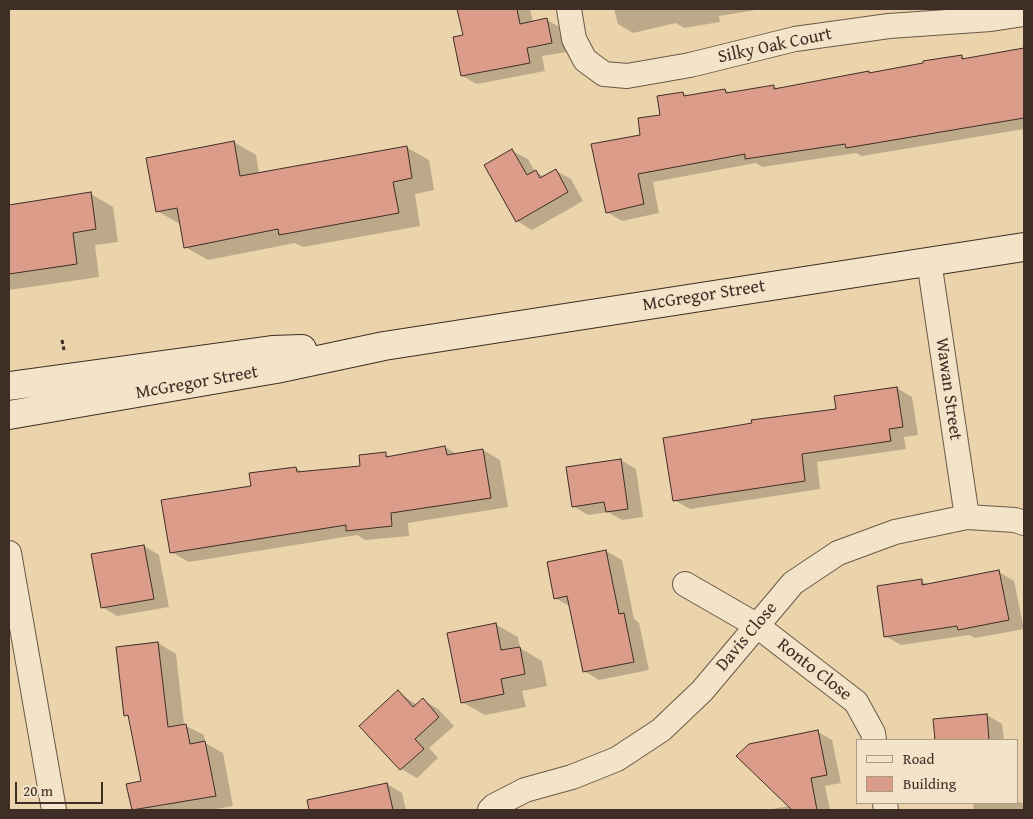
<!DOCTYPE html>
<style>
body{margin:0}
#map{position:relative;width:1033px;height:819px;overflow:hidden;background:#ebd4ac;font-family:"Gentium Book Plus",serif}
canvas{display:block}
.frame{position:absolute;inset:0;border:10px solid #3f2e25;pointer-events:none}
.legend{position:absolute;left:856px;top:739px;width:162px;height:65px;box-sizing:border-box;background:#f2e3c9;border:1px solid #aa9b87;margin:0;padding:6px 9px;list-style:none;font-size:15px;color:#3f2e25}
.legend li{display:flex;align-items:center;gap:10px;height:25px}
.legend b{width:25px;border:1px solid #aa9b87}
.scale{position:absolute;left:15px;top:782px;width:88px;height:22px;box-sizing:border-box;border:2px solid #3f2e25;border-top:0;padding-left:6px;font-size:15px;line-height:18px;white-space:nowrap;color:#3f2e25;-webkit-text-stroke:4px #f2e3c9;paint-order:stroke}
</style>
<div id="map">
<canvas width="1033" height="819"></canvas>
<div class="frame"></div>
<ul class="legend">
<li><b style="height:6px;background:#f2e3c9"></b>Road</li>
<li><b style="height:14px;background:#db9c8a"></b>Building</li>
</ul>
<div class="scale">20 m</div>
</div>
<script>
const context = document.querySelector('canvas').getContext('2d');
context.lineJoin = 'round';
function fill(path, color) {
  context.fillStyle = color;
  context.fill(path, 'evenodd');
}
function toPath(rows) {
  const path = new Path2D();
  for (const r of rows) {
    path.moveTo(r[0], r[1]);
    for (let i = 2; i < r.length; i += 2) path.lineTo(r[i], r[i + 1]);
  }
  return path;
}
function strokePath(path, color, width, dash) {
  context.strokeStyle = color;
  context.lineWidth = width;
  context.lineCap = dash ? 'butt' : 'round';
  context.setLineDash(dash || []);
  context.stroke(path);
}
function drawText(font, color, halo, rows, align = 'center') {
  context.font = font + ' "Gentium Book Plus",serif';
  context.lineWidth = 4;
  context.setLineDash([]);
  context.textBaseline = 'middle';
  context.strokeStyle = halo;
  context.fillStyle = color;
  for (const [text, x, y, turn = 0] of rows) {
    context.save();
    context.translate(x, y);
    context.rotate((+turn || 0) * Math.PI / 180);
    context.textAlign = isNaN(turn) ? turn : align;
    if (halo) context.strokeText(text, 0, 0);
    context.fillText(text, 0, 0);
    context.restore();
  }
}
const shadow = toPath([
 [458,9,530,9,533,22,547,20,563,29,567,52,542,56,545,71,477,84,462,76,464,36],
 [614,9,762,9,719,16,720,22,684,28,676,23,633,33,618,24],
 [1024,48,1024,129,862,156,856,153,762,167,756,163,653,182,659,213,622,221,607,212,642,136,683,93,689,97,725,90,731,93,774,86,779,90,961,56,966,59],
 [234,142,256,155,259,174,406,147,429,160,434,190,415,194,420,226,303,247,295,243,208,260,185,247,180,224,157,211],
 [512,151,528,159,535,172,545,177,556,171,571,179,583,201,532,230,517,221],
 [91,194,113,207,118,242,95,245,99,277,9,290,9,206],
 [897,388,912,397,918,435,904,437,906,449,817,462,820,489,690,509,674,500,753,424,837,410],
 [445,447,457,454,483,450,500,460,508,507,408,523,409,536,365,540,357,535,189,562,171,552,252,487,296,468,304,473,362,467,385,454,391,457],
 [621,460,636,469,643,517,622,520,608,512,588,515,573,506],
 [144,546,159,555,169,607,117,616,102,607],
 [606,551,622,560,634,619,639,623,649,670,599,680,584,671,571,607,555,598,548,563],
 [999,572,1014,581,1024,629,975,638,969,635,901,645,885,636,921,581,929,585],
 [495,624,518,637,520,648,542,661,547,686,522,691,526,707,485,715,462,702],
 [158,643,176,654,184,725,204,735,205,743,223,753,233,806,209,810,133,810,128,785,143,782,130,718,125,715],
 [398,692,417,705,423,700,438,709,454,726,429,748,438,758,417,778,401,769,361,726],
 [987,715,1002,724,1004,740,936,740,934,720],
 [818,732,832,740,841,783,825,786,830,810,767,810,789,806],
 [387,784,402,793,406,810,349,810,345,793],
 [1020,802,1024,804,1024,810,974,810,973,803,1010,804]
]);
const building = toPath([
 [457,9,517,9,520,24,547,18,552,43,527,48,530,63,461,76,453,37,463,35,457,9],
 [1024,48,1024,118,846,148,845,144,745,159,745,154,638,174,644,204,606,213,591,144,640,135,638,118,660,115,657,96,683,92,684,96,725,89,726,93,774,85,774,89,869,71,869,73,923,63,923,61,962,55,962,59,1024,48],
 [234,141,240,176,407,146,412,178,393,182,399,213,279,235,278,229,184,248,177,208,156,212,146,158,234,141],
 [512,149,527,175,536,170,540,178,556,169,568,192,516,222,484,165,512,149],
 [91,192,96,229,73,233,77,264,9,274,9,205,91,192],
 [897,387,903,427,889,429,891,441,802,454,805,481,673,501,663,438,752,423,751,420,836,409,834,396,897,387],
 [445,446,447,455,483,449,491,498,391,513,392,526,346,531,346,525,170,553,161,500,251,486,249,473,296,467,297,472,360,466,359,455,386,452,386,457,445,446],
 [621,459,628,509,606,512,604,502,572,507,566,467,621,459],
 [144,545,154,599,101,608,91,554,144,545],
 [606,550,619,614,624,613,634,662,583,672,567,596,554,599,547,562,606,550],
 [999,570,1009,620,958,630,957,626,884,637,877,586,922,579,922,585,999,570],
 [496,623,501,650,520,647,525,674,501,679,504,694,461,703,447,633,496,623],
 [158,642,168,727,186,724,190,744,205,741,216,796,132,810,126,784,141,781,128,715,124,716,116,647,158,642],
 [398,690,413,707,423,698,439,717,415,739,424,749,400,770,359,726,398,690],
 [987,714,989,740,935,740,933,719,987,714],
 [818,730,827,775,811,778,817,810,792,810,736,756,749,744,818,730],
 [387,783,393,810,309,810,307,800,387,783]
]);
const path = toPath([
 [62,340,64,350]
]);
const minor = toPath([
 [569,9,574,39,585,60,604,74,627,76,690,65,795,39,889,26,991,19,1024,14],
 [929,261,967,517],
 [9,553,54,810],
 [685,584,756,625,856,702,873,733,874,740],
 [885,803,886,810],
 [490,810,494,806,525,790,572,777,617,759,661,730,702,691,793,583,838,553,895,532,967,517,1015,520,1024,523]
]);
const secondary = toPath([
 [9,386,272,350,302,349],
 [9,415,276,369,384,346,1024,247]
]);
const streetNames = [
 ["Silky Oak Court",775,46,-12],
 ["McGregor Street",704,296,-9],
 ["McGregor Street",197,383,-10],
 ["Wawan Street",948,389,82],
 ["Davis Close",747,637,-50],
 ["Ronto Close",814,670,38]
];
fill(shadow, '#0003');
fill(building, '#db9c8a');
strokePath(building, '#3f2e25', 1);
strokePath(minor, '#6a5847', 26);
strokePath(secondary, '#3f2e25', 30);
strokePath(path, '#3f2e25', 3, [4, 2.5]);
strokePath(minor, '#f2e3c9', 24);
strokePath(secondary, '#f2e3c9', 28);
drawText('18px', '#3f2e25', '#f2e3c9', streetNames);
</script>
